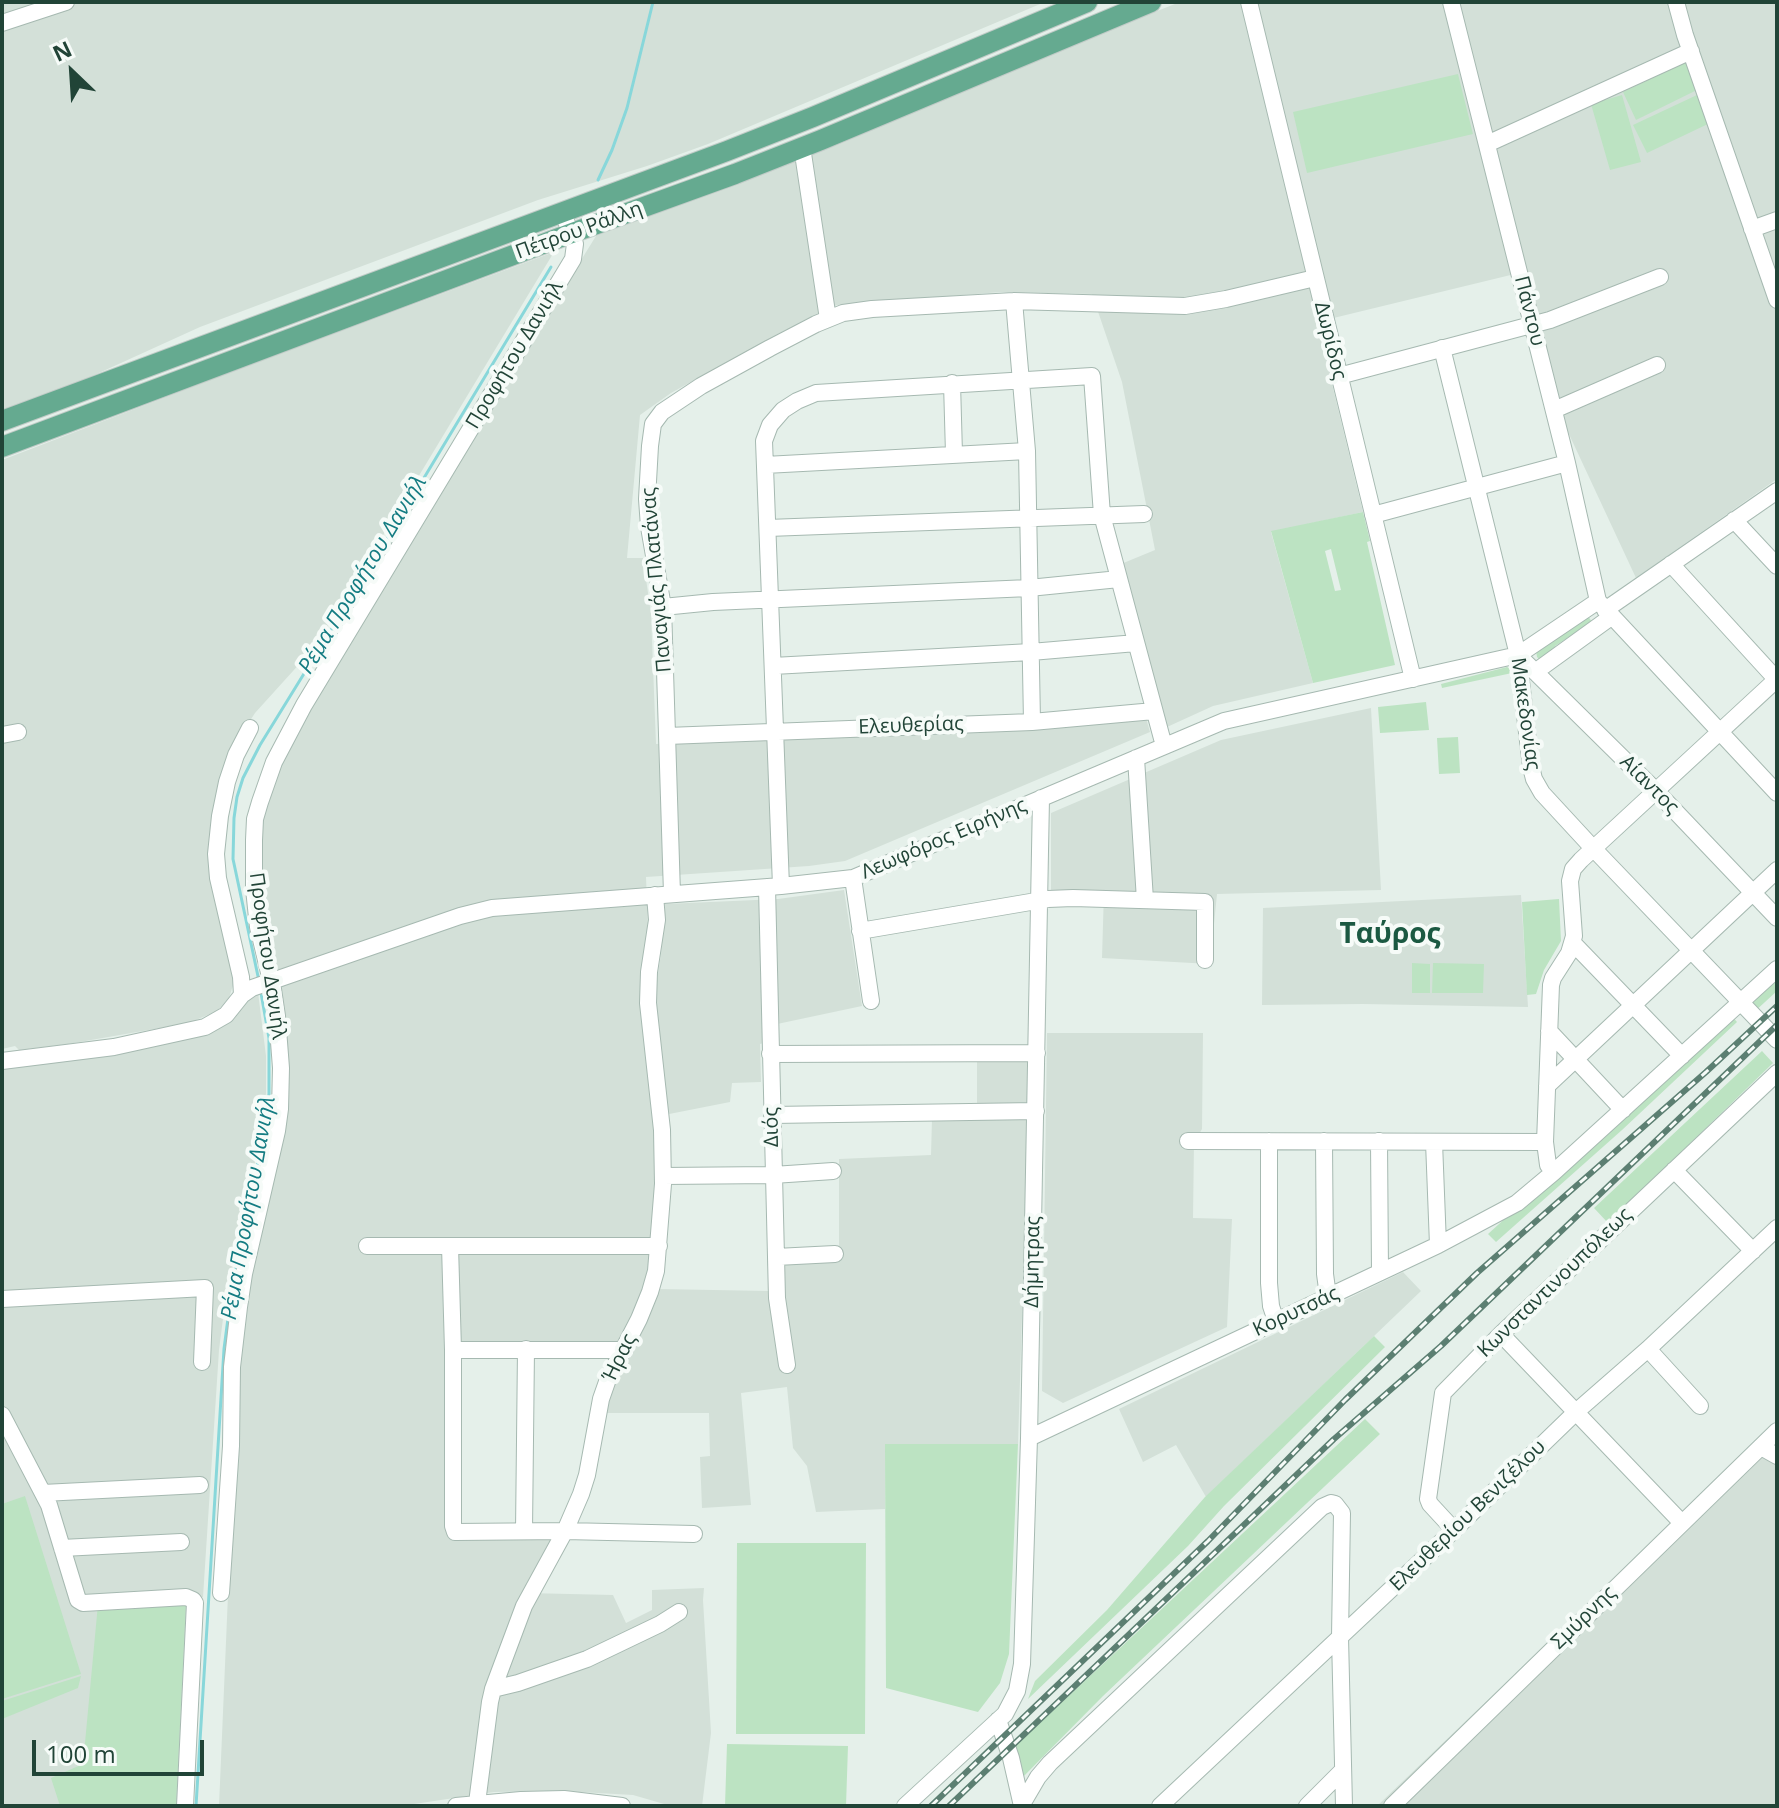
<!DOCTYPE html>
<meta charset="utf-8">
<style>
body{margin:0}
#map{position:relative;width:1779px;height:1808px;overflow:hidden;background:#e5f0ea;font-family:"Open Sans",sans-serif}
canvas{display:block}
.frame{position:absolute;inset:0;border:4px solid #214437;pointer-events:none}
.north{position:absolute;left:32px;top:32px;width:80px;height:80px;-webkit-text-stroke:6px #f6fbf8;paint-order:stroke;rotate:335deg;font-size:22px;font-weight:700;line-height:32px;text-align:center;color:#214437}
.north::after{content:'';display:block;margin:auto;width:28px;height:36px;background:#214437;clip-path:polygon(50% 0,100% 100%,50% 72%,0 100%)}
.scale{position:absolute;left:32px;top:1740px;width:172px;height:36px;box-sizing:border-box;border:4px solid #214437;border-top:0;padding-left:10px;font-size:24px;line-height:28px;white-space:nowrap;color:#214437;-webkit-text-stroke:6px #f6fbf8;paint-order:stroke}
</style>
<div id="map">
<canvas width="1779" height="1808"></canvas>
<div class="frame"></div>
<div class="north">N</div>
<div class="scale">100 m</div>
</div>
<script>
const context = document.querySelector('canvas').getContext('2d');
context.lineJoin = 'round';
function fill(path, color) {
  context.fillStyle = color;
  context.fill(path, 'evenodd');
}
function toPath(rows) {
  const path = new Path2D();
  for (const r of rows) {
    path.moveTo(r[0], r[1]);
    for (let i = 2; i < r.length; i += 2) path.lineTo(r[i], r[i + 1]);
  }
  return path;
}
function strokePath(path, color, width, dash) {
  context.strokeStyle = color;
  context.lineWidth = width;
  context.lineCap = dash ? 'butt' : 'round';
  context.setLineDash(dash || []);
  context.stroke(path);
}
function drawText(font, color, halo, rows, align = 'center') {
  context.font = font + ' "Open Sans",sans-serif';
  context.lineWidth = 8;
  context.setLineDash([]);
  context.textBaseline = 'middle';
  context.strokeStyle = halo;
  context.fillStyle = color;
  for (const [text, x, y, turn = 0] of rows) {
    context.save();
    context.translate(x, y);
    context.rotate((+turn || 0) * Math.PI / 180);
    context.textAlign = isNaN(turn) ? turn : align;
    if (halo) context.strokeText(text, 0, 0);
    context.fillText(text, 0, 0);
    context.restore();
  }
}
const built = toPath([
 [2,2,1045,2,708,144,647,166,538,200,200,327,33,403,2,415],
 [1180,2,1777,2,1777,479,1636,578,1561,417,1523,272,1317,322,1363,512,1271,532,1313,683,1213,706,1167,727,1121,564,1155,550,1122,382,1092,294,1001,292,837,305,776,335,671,393,640,415,627,558,643,558,651,614,656,744,877,734,1146,718,1150,732,845,861,809,866,646,877,648,928,641,976,645,1049,658,1049,655,992,661,954,665,904,778,899,844,890,862,1006,763,1027,764,1043,760,1044,761,1082,732,1083,730,1102,654,1117,657,1182,648,1277,634,1315,616,1350,450,1348,451,1536,556,1536,527,1593,613,1595,626,1623,652,1610,652,1590,704,1588,703,1600,711,1733,702,1806,671,1806,633,1795,562,1791,494,1792,401,1806,219,1806,236,1407,244,1308,279,1141,262,925,260,824,278,764,459,457,596,236,840,144,1023,64],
 [554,252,327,628,312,650,255,713,242,733,215,825,235,979,229,998,217,1011,189,1023,68,1044,19,1050,15,1046,2,1049,2,460,221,376],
 [1371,708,1381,890,1217,894,1210,964,1102,958,1104,891,1051,890,1051,813,1221,740],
 [1521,895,1528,1007,1363,1004,1262,1005,1263,908],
 [258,992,266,1056,266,1093,255,1162,225,1303,219,1350,203,1597,83,1598,2,1404,2,1065,146,1045,245,1001],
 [1047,1033,1203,1033,1202,1129,1194,1143,1193,1218,1232,1219,1227,1327,1063,1403,1042,1391],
 [977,1061,1030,1061,1018,1444,886,1444,885,1509,816,1512,807,1466,793,1448,787,1387,741,1393,751,1505,702,1508,700,1457,710,1456,709,1413,605,1413,611,1391,658,1289,769,1291,767,1251,839,1248,839,1159,931,1155,932,1119,977,1118],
 [1403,1272,1421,1291,1206,1497,1176,1445,1143,1462,1119,1409],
 [1777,1423,1777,1806,1377,1806],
 [2,1432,42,1502,77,1604,189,1602,179,1806,2,1806]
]);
const green = toPath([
 [1686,62,1699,89,1636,120,1623,92],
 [1458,74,1473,134,1307,173,1293,112],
 [1622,95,1641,162,1610,170,1591,104],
 [1697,95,1710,123,1647,153,1633,125],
 [1363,512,1370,541,1367,542,1395,665,1313,683,1271,531],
 [1331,549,1341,590,1335,591,1325,551],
 [1588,616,1592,622,1584,632,1578,631,1555,646,1554,653,1540,660,1537,657,1536,650,1545,642,1552,642,1574,627,1576,621],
 [1507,667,1511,669,1512,673,1442,688,1441,684],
 [1426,702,1429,730,1380,733,1378,707],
 [1458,737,1460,773,1439,774,1437,738],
 [1559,899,1561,941,1544,970,1536,994,1527,995,1522,902],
 [1412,963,1430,964,1430,993,1412,993],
 [1433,963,1484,964,1483,993,1432,993],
 [1777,971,1777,991,1753,1013,1743,1002],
 [1730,1014,1737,1022,1622,1130,1496,1242,1488,1234],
 [1762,1051,1773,1063,1608,1223,1594,1208],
 [1374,1336,1385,1347,1224,1506,1188,1546,1028,1699,1035,1681,1107,1610,1205,1497],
 [1365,1419,1380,1434,1103,1696,1021,1779,1012,1749],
 [885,1444,1018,1444,1009,1654,1000,1683,978,1712,886,1688],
 [25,1496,81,1674,2,1699,2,1504],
 [737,1543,866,1543,865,1734,736,1734],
 [98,1604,186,1604,176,1806,60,1806,51,1778,83,1764],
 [81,1676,78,1688,2,1719,2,1701],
 [727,1744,848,1746,846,1806,725,1806]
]);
const stream = toPath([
 [598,180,612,150,627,108,653,2],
 [259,981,233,859,234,818,237,797,243,778,260,745,392,531,551,267],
 [196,1806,224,1349,230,1303,241,1239,262,1144,269,1094,269,1038,261,993]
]);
const minor = toPath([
 [1249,2,1413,679],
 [1451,2,1567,463,1598,601,1777,793],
 [1676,2,1685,35,1777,300],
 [2,23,66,2],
 [1487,144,1691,51],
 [802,147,828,319],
 [1752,229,1777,220],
 [1014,301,1027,451,1032,722],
 [1442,348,1518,655,1531,767,1534,779,1542,793,1590,845,1777,1040],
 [1339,376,1550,320,1660,277],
 [952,383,954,454],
 [1554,410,1657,365],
 [765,465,1027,451],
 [1373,515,1567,463],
 [1734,520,1777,566],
 [768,528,1144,514],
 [1671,564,1777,680],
 [663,607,713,602,1029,588,1119,579],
 [1605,610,1777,491],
 [1518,655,1656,791,1777,918],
 [773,666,1031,652,1136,643],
 [1535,672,1611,617],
 [2,735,18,732],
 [667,736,1032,722,1154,711],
 [1136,758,1145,900],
 [853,878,871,1001],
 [781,886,764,441,770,425,783,410,797,401,816,393,1092,376,1102,515,1164,746],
 [767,887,777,1298,787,1365],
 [672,894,663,607,649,527,647,499,650,446,653,424,662,412,701,386,770,348,816,324,843,313,872,309,1014,301,1185,306,1226,299,1315,278],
 [860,931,1048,899,1073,898,1205,902,1205,960],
 [1573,943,1682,1056],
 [242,995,241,977,218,878,216,854,220,816,227,782,236,755,250,728],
 [1549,1031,1623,1110],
 [770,1054,1037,1053],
 [2,1061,114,1047,205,1027,226,1015,242,995,252,988,460,916,492,908,781,886,853,878,1224,721,1518,655,1598,601],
 [1547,1086,1777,870],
 [772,1115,1036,1111],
 [1188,1141,1545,1142],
 [1269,1141,1269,1283,1271,1306,1276,1321],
 [1324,1141,1325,1274,1328,1296],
 [1379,1141,1380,1272],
 [1434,1142,1438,1245],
 [1674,1170,1753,1251],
 [1554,1172,1548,1165,1545,1142,1551,985,1553,978,1569,953,1574,936,1570,881,1573,869,1581,860,1777,679],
 [663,1176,773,1175,833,1171],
 [367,1246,659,1246],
 [450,1246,453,1350,453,1526,455,1532,565,1531,694,1534],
 [776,1257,835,1254],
 [2,1299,205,1288,202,1362],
 [1501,1334,1682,1523],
 [1648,1349,1700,1406],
 [453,1350,625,1350],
 [2,1415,49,1505,78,1600,83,1603,186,1597,193,1600,195,1603,185,1806],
 [1029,1438,1438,1245,1517,1203,1554,1172,1777,969],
 [1761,1447,1777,1456],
 [43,1493,200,1485],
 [1454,1530,1430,1504,1428,1499,1443,1393,1501,1334,1777,1073],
 [524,1531,526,1349],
 [62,1548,181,1542],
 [221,1593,231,1446,232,1367,239,1307,244,1274,277,1131,280,1109,281,1068,277,1016,273,989,258,927,254,889,254,840,255,819,260,802,274,762,304,705,573,259,575,244,562,211],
 [493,1689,518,1683,587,1659,660,1624,679,1612],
 [998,1720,1011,1758,1022,1806],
 [477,1803,490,1702,493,1689,524,1606,565,1531,581,1494,587,1475,601,1399,608,1379,639,1319,650,1292,656,1271,663,1184,662,1130,648,1003,649,972,657,920,655,895],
 [456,1806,521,1800,564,1799,622,1806],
 [905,1806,1005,1714,1017,1691,1022,1664,1029,1438,1041,798],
 [1021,1806,1038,1777,1050,1763,1322,1507,1331,1503,1335,1504,1342,1513,1340,1637,1344,1806],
 [1160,1806,1454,1530,1577,1411,1648,1349,1777,1228],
 [1307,1806,1343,1770],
 [1392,1806,1777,1431]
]);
const major = toPath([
 [2,421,727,151,813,117,1087,2],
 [2,447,572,233,735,174,821,140,1151,2]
]);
const rail = toPath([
 [931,1806,1208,1541,1345,1400,1477,1273,1706,1072,1777,1006],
 [949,1806,1334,1439,1441,1346,1777,1025]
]);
const streetNames = [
 ["Πέτρου Ράλλη",579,231,-20],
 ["Πάντου",1529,311,76],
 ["Δωρίδος",1330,341,76],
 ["Προφήτου Δανιήλ",515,355,-59],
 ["Παναγιάς Πλατάνας",657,580,-95],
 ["Μακεδονίας",1525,714,82],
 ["Ελευθερίας",911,726,-2],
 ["Αίαντος",1649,785,45],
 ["Λεωφόρος Ειρήνης",944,839,-23],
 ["Προφήτου Δανιήλ",267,956,82],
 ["Διός",772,1127,-91],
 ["Δήμητρας",1033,1262,-89],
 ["Κωνσταντινουπόλεως",1555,1283,-44],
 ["Κορυτσάς",1296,1312,-25],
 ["Ήρας",620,1358,-64],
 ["Ελευθερίου Βενιζέλου",1468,1516,-44],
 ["Σμύρνης",1584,1618,-44]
];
const waterNames = [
 ["Ρέμα Προφήτου Δανιήλ",363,575,-59],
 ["Ρέμα Προφήτου Δανιήλ",249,1208,-80]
];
const districtNames = [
 ["Ταύρος",1390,935]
];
fill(built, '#d3e0d8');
fill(green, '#bce3c2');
strokePath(stream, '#88d7da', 3);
strokePath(minor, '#a6b9b1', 18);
strokePath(major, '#c1cbc7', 22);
strokePath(minor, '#fff', 16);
strokePath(major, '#65aa90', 20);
strokePath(rail, '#5c7f72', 6);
strokePath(rail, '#f6fbf8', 3, [9]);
drawText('20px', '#214437', '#f6fbf8', streetNames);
drawText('italic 22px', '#147c82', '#f6fbf8', waterNames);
drawText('bold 28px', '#1b5942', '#f6fbf8', districtNames);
</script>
